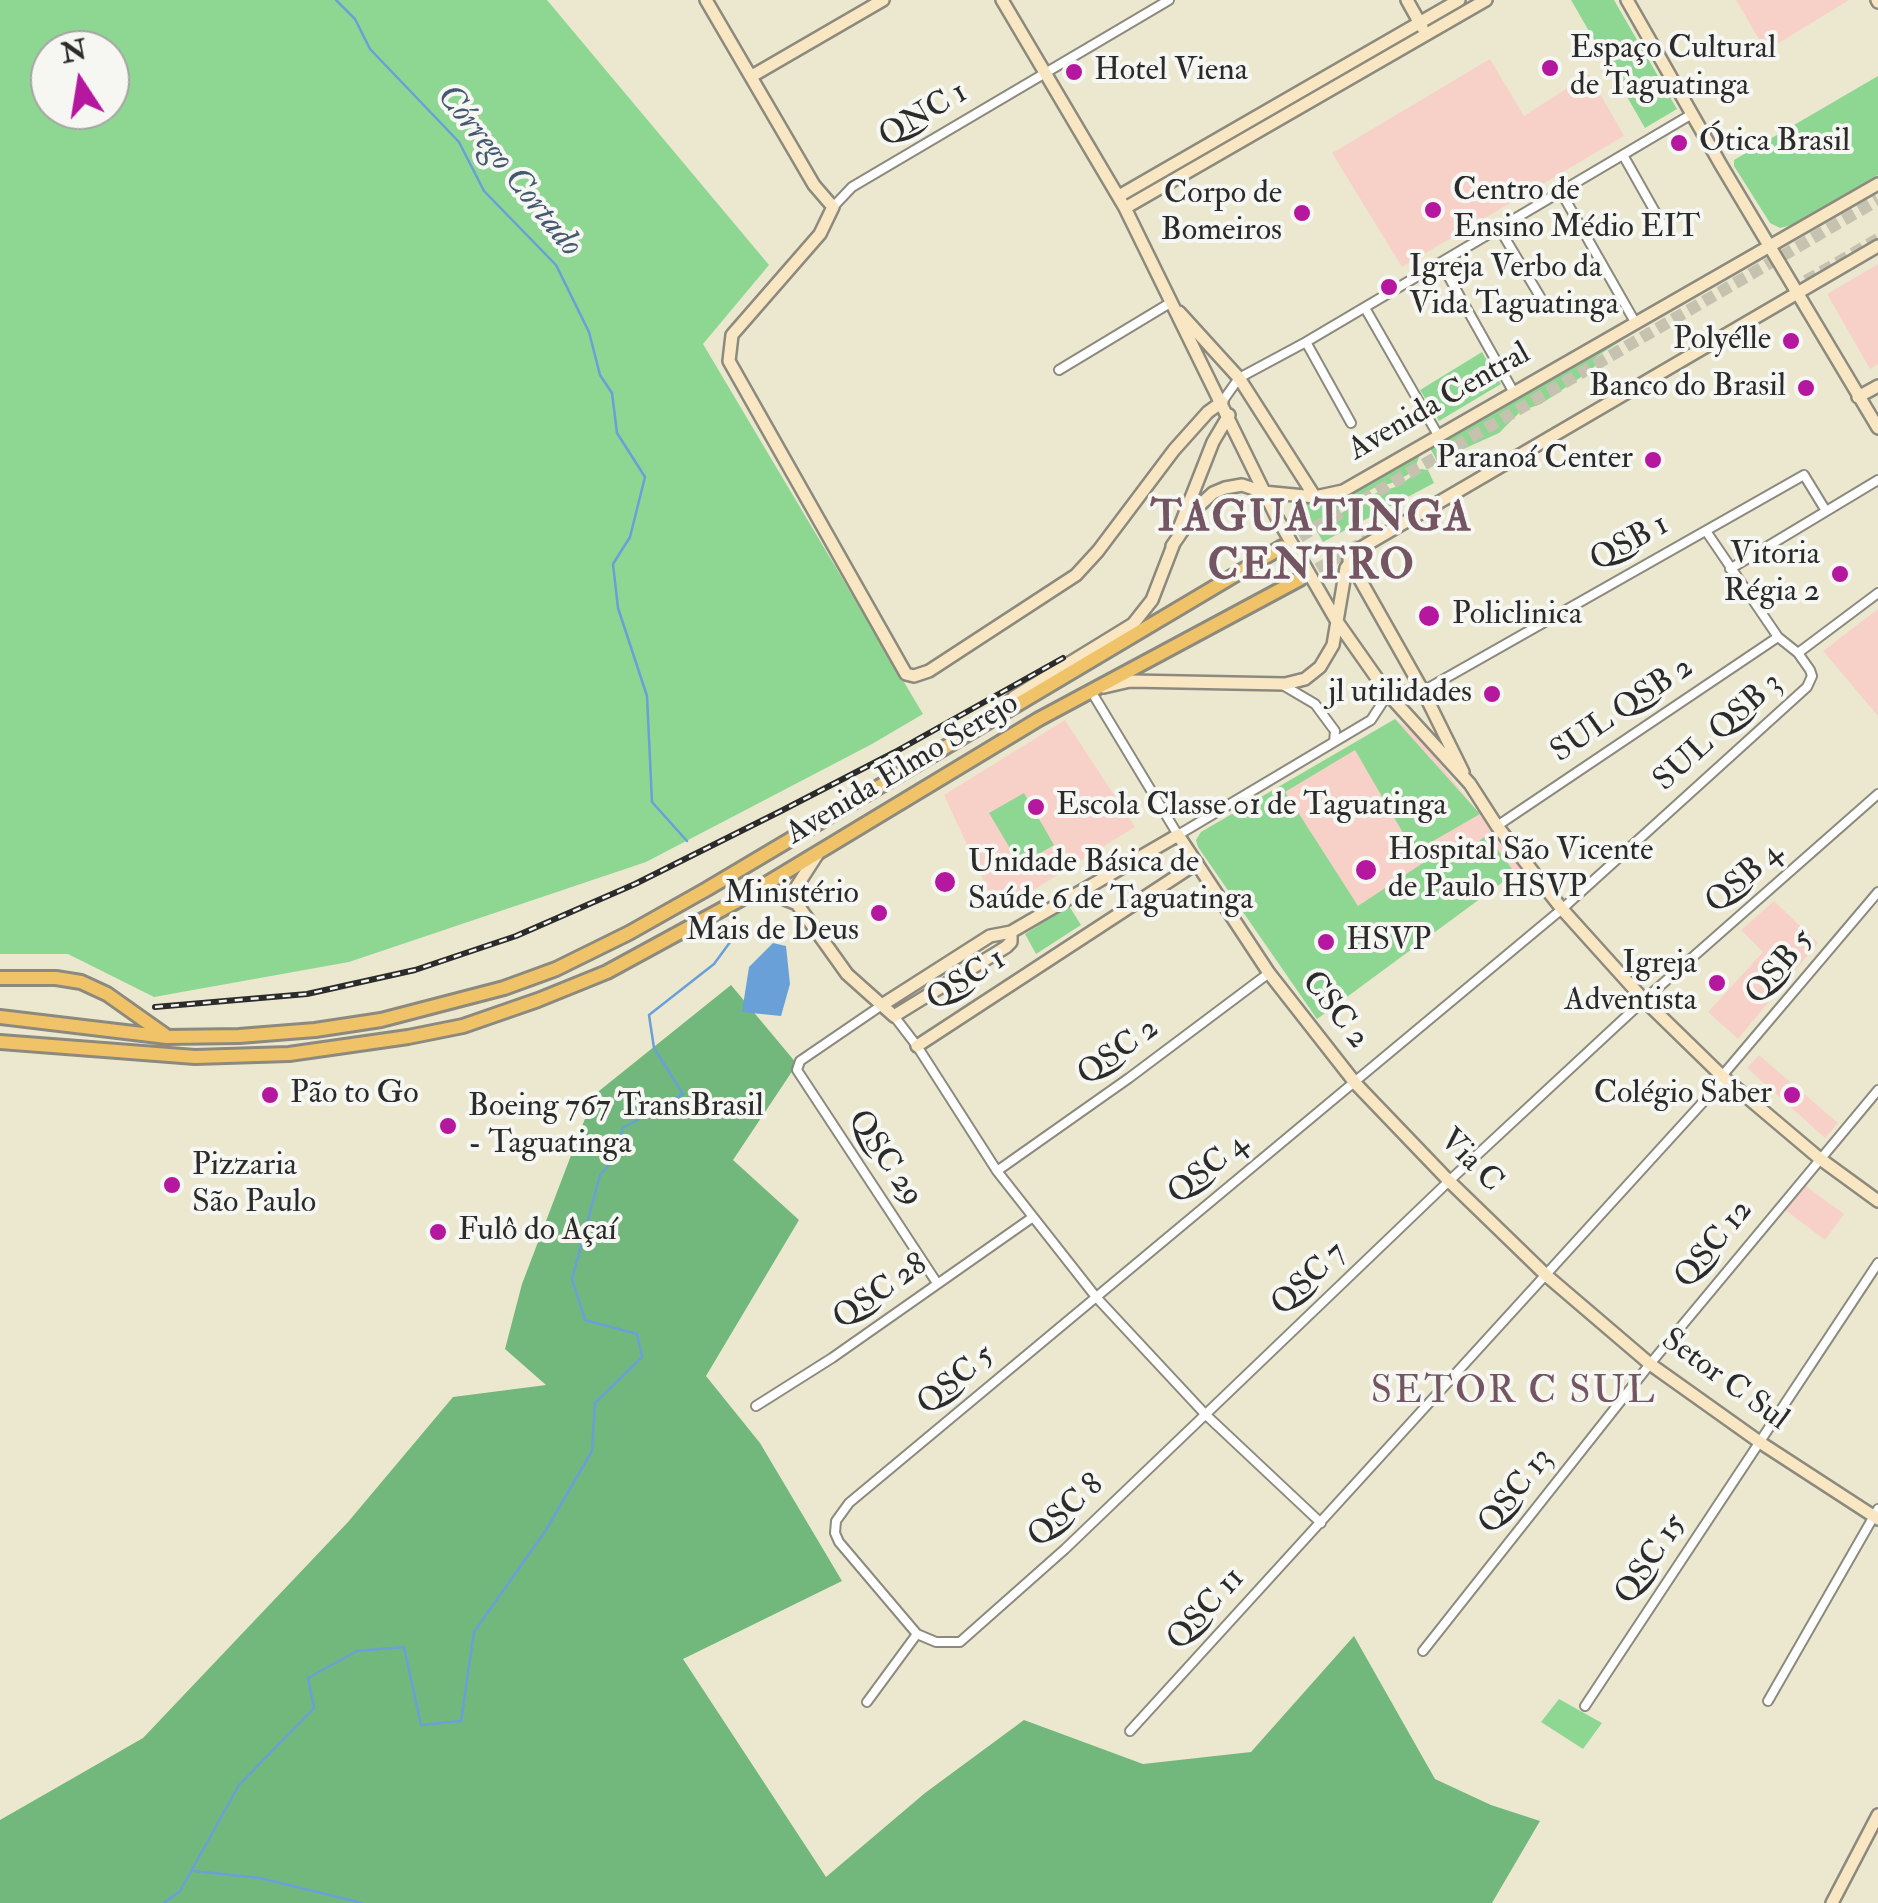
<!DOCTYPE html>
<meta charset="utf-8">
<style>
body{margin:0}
#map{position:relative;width:1878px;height:1903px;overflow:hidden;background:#ece8d0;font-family:"IM FELL Double Pica",serif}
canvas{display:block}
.north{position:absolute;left:30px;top:30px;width:100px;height:100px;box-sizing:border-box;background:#f6f6f2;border:2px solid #a5a5a2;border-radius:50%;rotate:348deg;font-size:28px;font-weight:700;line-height:40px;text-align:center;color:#2b2b2b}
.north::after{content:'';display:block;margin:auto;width:35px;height:45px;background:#b5179e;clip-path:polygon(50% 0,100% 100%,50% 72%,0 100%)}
</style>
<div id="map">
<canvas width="1878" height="1903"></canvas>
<div class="north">N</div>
</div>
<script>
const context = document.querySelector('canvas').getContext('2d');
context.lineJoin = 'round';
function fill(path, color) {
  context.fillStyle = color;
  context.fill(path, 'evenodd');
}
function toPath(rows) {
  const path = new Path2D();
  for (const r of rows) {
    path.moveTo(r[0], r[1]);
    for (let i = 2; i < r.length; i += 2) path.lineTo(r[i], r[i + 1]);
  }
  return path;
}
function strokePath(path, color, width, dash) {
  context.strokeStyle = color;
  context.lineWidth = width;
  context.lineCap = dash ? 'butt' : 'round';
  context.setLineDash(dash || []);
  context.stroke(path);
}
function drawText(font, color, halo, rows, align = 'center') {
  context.font = font + ' "IM FELL Double Pica",serif';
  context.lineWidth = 8;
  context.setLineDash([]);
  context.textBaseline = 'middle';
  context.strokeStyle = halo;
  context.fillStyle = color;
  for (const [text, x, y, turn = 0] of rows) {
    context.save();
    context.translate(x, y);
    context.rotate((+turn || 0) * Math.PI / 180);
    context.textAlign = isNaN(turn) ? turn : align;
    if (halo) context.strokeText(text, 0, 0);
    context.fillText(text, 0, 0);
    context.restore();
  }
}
const built = toPath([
 [1736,0,1849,0,1766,51],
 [1490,59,1524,116,1589,74,1624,136,1402,267,1332,153],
 [1878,264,1878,364,1870,369,1827,294],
 [1878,609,1878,716,1823,651],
 [1395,719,1418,736,1522,868,1317,1019,1198,847,1196,840,1201,832],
 [1065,720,1135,827,998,912,944,795],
 [1774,901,1818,943,1738,1039,1708,1012,1763,952,1741,930],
 [1759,1055,1838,1123,1825,1138,1747,1068],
 [1803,1184,1844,1214,1825,1240,1784,1209]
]);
const green = toPath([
 [0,0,547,0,769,265,703,344,923,714,872,744,646,862,349,962,154,997,68,954,0,954],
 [50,50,110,50,110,110,50,110],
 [1571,0,1614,0,1677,109,1645,128],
 [1878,76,1878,175,1792,225,1780,228,1770,223,1734,166,1734,160],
 [1653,320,1596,357,1599,363,1581,377,1541,404,1521,411,1499,433,1437,461,1430,448],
 [1482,352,1501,384,1439,421,1420,390],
 [1420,454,1414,471,1395,482,1374,488,1312,523,1301,504,1330,504],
 [1421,469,1428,470,1434,483,1323,542,1315,528,1378,492,1399,486],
 [1395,719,1480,814,1414,852,1355,750,1285,792,1358,906,1432,857,1462,854,1487,835,1515,873,1317,1019,1198,847,1196,840,1201,832],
 [1024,793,1054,845,1020,865,989,813],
 [1069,906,1081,925,1036,954,1025,934],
 [1559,1699,1602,1723,1583,1749,1541,1722]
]);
const forest = toPath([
 [731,985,797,1064,733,1160,799,1220,706,1376,760,1443,842,1581,683,1659,826,1877,925,1793,1024,1720,1143,1764,1251,1752,1354,1636,1435,1779,1491,1805,1540,1821,1492,1903,0,1903,0,1820,143,1738,348,1522,453,1397,546,1385,505,1349,522,1284,594,1095]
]);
const water = toPath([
 [773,943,786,946,790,984,781,1016,742,1012,749,967]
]);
const stream = toPath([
 [336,0,355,19,370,49,459,142,484,191,556,265,589,332,600,375,612,393,617,433,645,477,630,537,613,564,618,608,647,696,652,802,687,841],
 [194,1871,260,1878,362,1903],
 [164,1903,180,1891,239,1785,314,1708,308,1678,357,1651,404,1647,421,1725,461,1721,474,1632,546,1530,592,1451,595,1403,642,1357,637,1334,585,1320,572,1279,600,1175,614,1159,623,1128,683,1094,654,1048,649,1015,714,964,739,930]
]);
const primaryTunnel = toPath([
 [1806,281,1878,239],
 [1284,546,1878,200],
 [1302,578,1367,540]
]);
const street = toPath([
 [1623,155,1667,233],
 [1561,192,1635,322],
 [833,207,852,187,1169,0],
 [1499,228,1548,310],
 [1441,263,1513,391],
 [1365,308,1438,435],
 [1306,342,1351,423],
 [1059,370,1170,303],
 [1222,402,1239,378,1306,342,1692,114],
 [1706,531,1778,637,1798,653,1810,670,1812,676,1807,687,1562,909,849,1503,836,1521,835,1533,839,1542,917,1634,936,1642,960,1642,1065,1549,1449,1181,1644,1000,1878,794],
 [1730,569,1878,480],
 [1798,653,1878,593],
 [1281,684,1315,704,1335,731,1334,742],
 [1091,691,1178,835,1371,720,1388,694],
 [1423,691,1804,475,1826,511],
 [1497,826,1778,637],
 [882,1005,800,1061,797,1070,937,1283],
 [894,1016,917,1046,997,1171,1096,1297,1205,1414,1321,1523],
 [1722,1076,1878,892],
 [997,1171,1129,1078,1269,973],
 [756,1406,832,1358,1033,1217],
 [1423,1651,1650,1364,1878,1090],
 [1768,1701,1878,1509],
 [867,1702,917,1634],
 [1585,1706,1878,1263],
 [1130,1731,1725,1078]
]);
const secondary = toPath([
 [706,0,814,185,833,207,820,234,732,335,729,361,906,674,914,676,929,671,1076,575,1098,551,1174,450,1208,412,1222,402],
 [1002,0,1125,208,1276,516,1336,620,1388,694,1470,784,1497,826,1562,909,1644,1000,1722,1076,1819,1158,1878,1201],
 [1407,0,1422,27],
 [1627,0,1721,165,1878,428],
 [1877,0,1878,2],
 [752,76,883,0],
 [1119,196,1459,0],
 [1125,208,1486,0],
 [1179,312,1239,378,1315,497],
 [1858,397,1878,386],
 [1180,526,1213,442,1229,415],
 [1172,546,1201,504,1213,493,1225,488,1242,485,1263,492,1315,497,1343,491,1878,184],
 [1349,560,1423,691,1463,772],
 [1104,687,1130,681,1285,684,1305,679,1320,667,1333,645,1346,568,1359,549,1878,246],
 [1388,694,1423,691],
 [1000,712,1014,697,1133,624,1152,600,1174,543],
 [745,898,777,896,797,904,847,974,894,1016,1006,947,1011,942,1011,932],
 [797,904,797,886,817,855],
 [882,1005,990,936,1011,932,1178,835,1269,973,1356,1084,1449,1181,1547,1276,1650,1364,1761,1443,1878,1519],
 [917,1046,1197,863],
 [1832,1903,1878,1815]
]);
const primary = toPath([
 [0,978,56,978,81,982,107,994,165,1035],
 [0,1017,167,1037,239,1036,315,1030,381,1020,504,988,556,969,629,933,707,889,1282,547],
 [0,1042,195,1057,289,1054,408,1037,463,1026,538,1000,607,972,741,899,1039,719,1300,579]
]);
const rail = toPath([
 [155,1007,307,994,415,970,516,936,635,884,781,811,895,752,1063,658]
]);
const markers = [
 [1550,68,10,"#b5179e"],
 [1074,72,10,"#b5179e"],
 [1679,143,10,"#b5179e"],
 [1433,210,10,"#b5179e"],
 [1302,213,10,"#b5179e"],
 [1389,287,10,"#b5179e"],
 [1791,341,10,"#b5179e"],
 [1806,388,10,"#b5179e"],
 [1653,460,10,"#b5179e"],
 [1840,574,10,"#b5179e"],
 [1429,616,12,"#b5179e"],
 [1492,694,10,"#b5179e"],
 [1036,807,10,"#b5179e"],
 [1366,870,12,"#b5179e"],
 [945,882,12,"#b5179e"],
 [879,913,10,"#b5179e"],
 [1326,942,10,"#b5179e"],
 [1717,983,10,"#b5179e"],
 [270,1095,10,"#b5179e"],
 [1792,1095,10,"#b5179e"],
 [448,1126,10,"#b5179e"],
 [172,1185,10,"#b5179e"],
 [438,1232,10,"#b5179e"]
];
const poiNames = [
 ["Espaço Cultural",1570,50],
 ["de Taguatinga",1570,87],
 ["Hotel Viena",1094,72],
 ["Ótica Brasil",1699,143],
 ["Centro de",1453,192],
 ["Ensino Médio EIT",1453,229],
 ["Corpo de",1282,195,"right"],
 ["Bomeiros",1282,232,"right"],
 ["Igreja Verbo da",1409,269],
 ["Vida Taguatinga",1409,306],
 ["Polyélle",1771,341,"right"],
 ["Banco do Brasil",1786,388,"right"],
 ["Paranoá Center",1633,460,"right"],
 ["Vitoria",1820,556,"right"],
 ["Régia 2",1820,593,"right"],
 ["Policlinica",1452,616],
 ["jl utilidades",1472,694,"right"],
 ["Escola Classe 01 de Taguatinga",1056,807],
 ["Hospital São Vicente",1388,852],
 ["de Paulo HSVP",1388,889],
 ["Unidade Básica de",968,864],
 ["Saúde 6 de Taguatinga",968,901],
 ["Ministério",859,895,"right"],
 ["Mais de Deus",859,932,"right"],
 ["HSVP",1346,942],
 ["Igreja",1697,965,"right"],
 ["Adventista",1697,1002,"right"],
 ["Pão to Go",290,1095],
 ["Colégio Saber",1772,1095,"right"],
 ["Boeing 767 TransBrasil",468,1108],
 ["- Taguatinga",468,1145],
 ["Pizzaria",192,1167],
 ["São Paulo",192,1204],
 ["Fulô do Açaí",458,1232]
];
const streetNames = [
 ["QNC 1",924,116,-31],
 ["Avenida Central",1440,403,-30],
 ["QSB 1",1630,544,-29],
 ["SUL QSB 2",1623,711,-34],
 ["SUL QSB 3",1719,733,-42],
 ["Avenida Elmo Serejo",903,770,-31],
 ["QSB 4",1745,879,-41],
 ["QSB 5",1781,968,-50],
 ["QSC 1",967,981,-33],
 ["CSC 2",1334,1011,52],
 ["QSC 2",1119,1053,-36],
 ["QSC 29",884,1159,56],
 ["Via C",1470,1162,45],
 ["QSC 4",1209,1170,-39],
 ["QSC 12",1715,1245,-51],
 ["QSC 7",1310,1280,-44],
 ["QSC 28",881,1293,-35],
 ["QSC 5",957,1381,-40],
 ["Setor C Sul",1724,1381,36],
 ["QSC 13",1517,1492,-52],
 ["QSC 8",1067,1512,-43],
 ["QSC 15",1652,1560,-56],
 ["QSC 11",1207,1610,-48]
];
const waterNames = [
 ["Córrego Cortado",508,172,51]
];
const quarterNames = [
 ["SETOR C SUL",1514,1394]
];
const districtNames = [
 ["TAGUATINGA",1312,521],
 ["CENTRO",1312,569]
];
fill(built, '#f7d1c8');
fill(green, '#8ed793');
fill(forest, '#72b87d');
fill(water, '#69a0d7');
strokePath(stream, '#69a0d7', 2.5);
strokePath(primaryTunnel, '#c5c2af', 12, [12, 6]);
strokePath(street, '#8c8a7e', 12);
strokePath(secondary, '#8c8a7e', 16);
strokePath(primary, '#8c8a7e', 18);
strokePath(street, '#fff', 8);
strokePath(secondary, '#f9e7c3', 11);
strokePath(primary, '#f1c369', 12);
strokePath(rail, '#2b2b2b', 6);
strokePath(rail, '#f6f6f2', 2.5, [8]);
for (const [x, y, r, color] of markers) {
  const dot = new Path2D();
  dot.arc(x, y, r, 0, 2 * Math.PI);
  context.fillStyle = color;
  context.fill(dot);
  strokePath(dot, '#f6f6f2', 4);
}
drawText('32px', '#2b2b2b', '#f6f6f2', poiNames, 'left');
drawText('32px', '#2b2b2b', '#f6f6f2', streetNames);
drawText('italic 35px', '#445a70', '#f6f6f2', waterNames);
context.letterSpacing = '2.5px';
drawText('38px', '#745662', '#f6f6f2', quarterNames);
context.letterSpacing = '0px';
context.letterSpacing = '2.5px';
drawText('bold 42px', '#745662', '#f6f6f2', districtNames);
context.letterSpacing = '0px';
</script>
